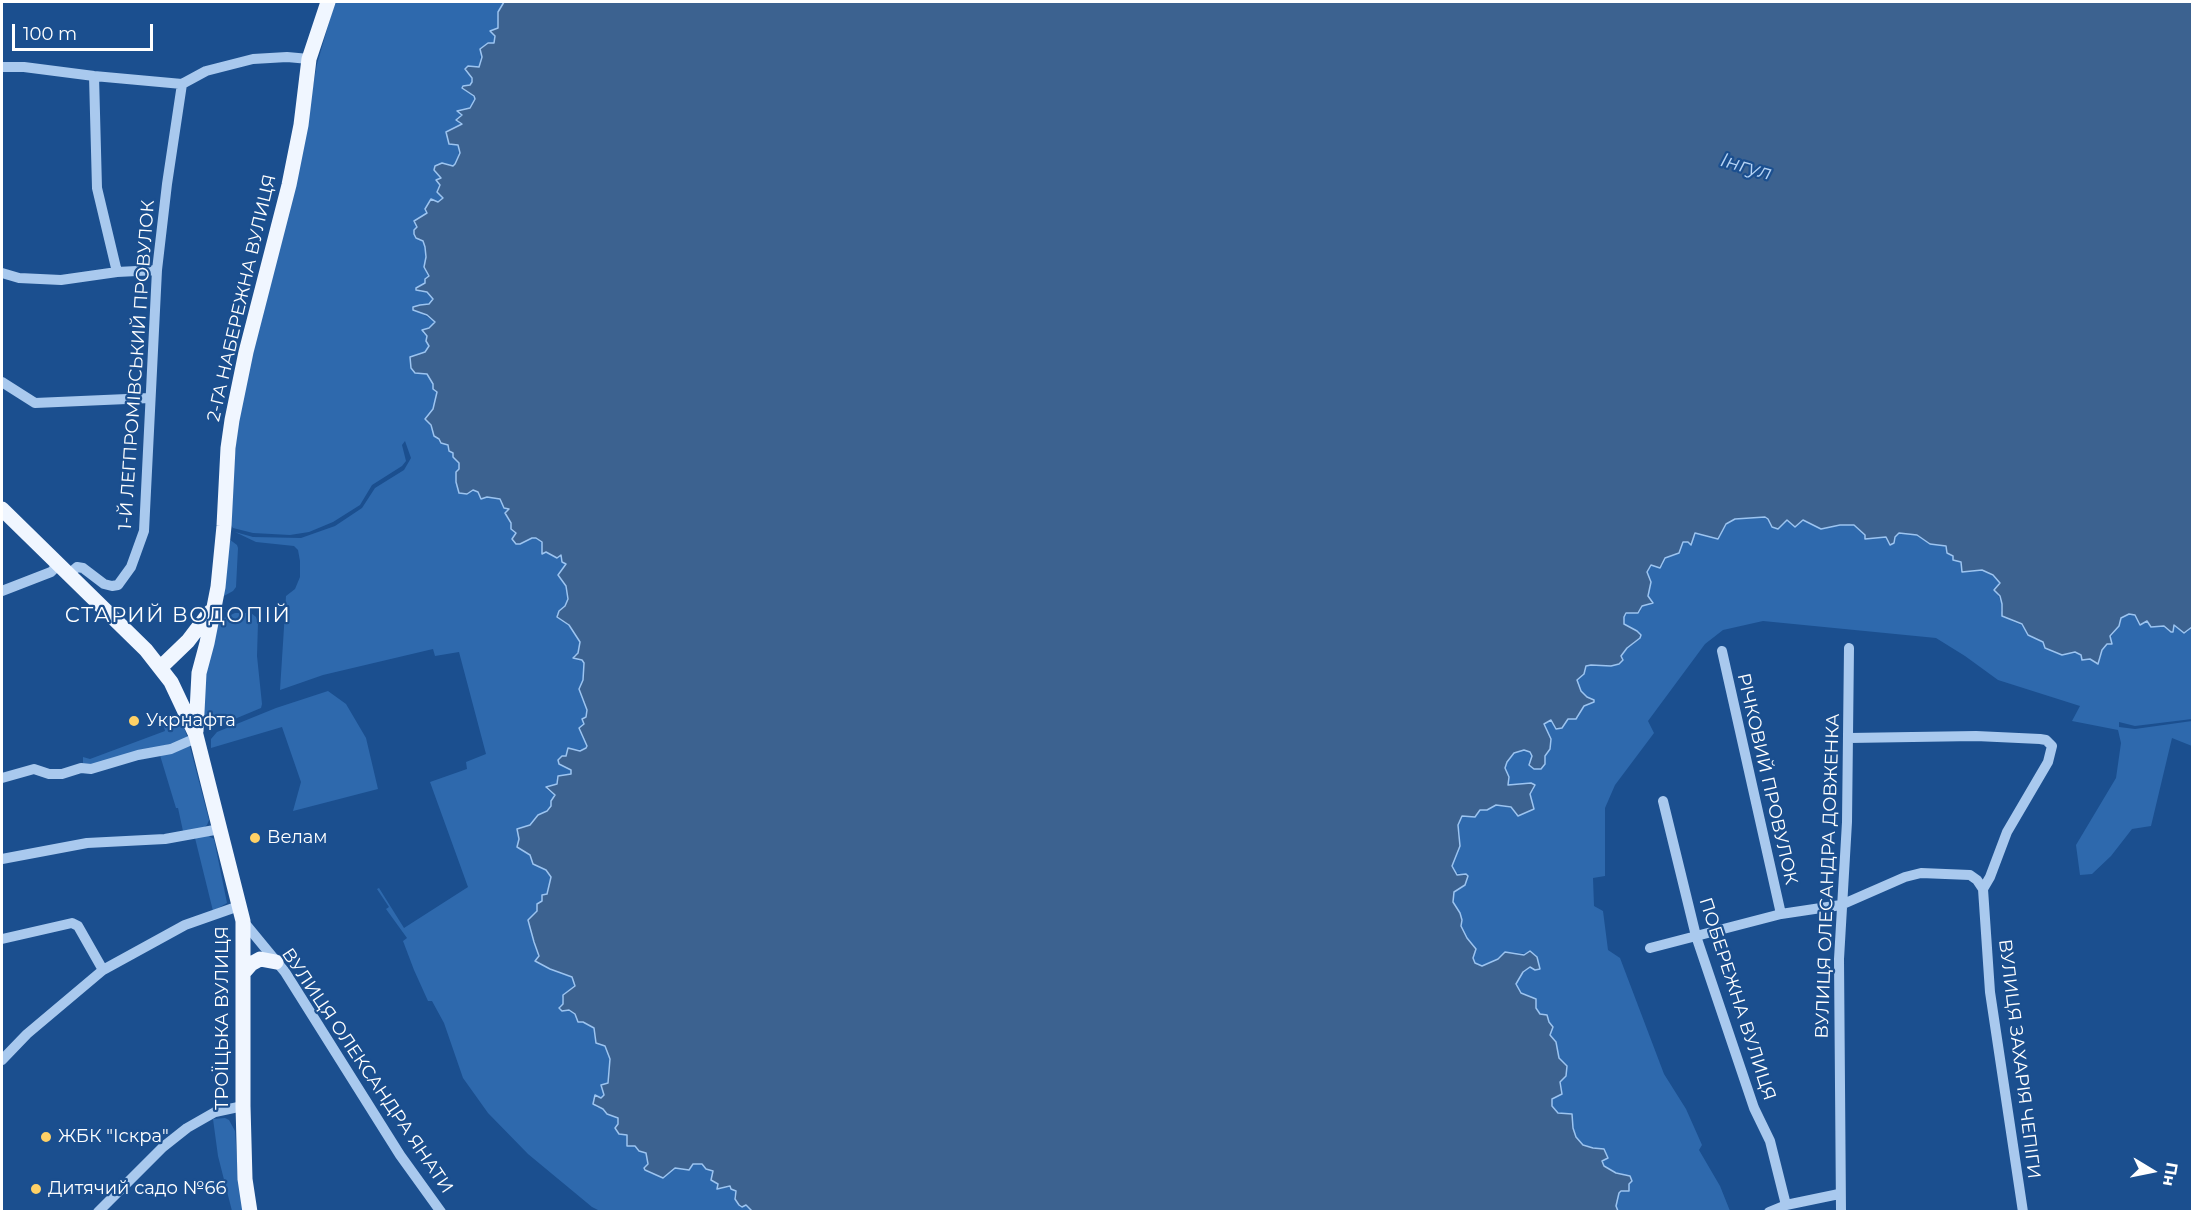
<!DOCTYPE html>
<meta charset="utf-8">
<style>
body{margin:0}
#map{position:relative;width:2194px;height:1213px;overflow:hidden;background:#1b4f8f;font-family:Montserrat,sans-serif}
canvas{display:block}
.frame{position:absolute;inset:0;border:3px solid #fff;pointer-events:none}
.north{position:absolute;left:2122px;top:1141px;width:60px;height:60px;-webkit-text-stroke:4px #1b4f8f;paint-order:stroke;rotate:100deg;font-size:16px;font-weight:700;line-height:24px;text-align:center;color:#fff}
.north::after{content:'';display:block;margin:auto;width:21px;height:27px;background:#fff;clip-path:polygon(50% 0,100% 100%,50% 72%,0 100%)}
.scale{position:absolute;left:12px;top:24px;width:141px;height:27px;box-sizing:border-box;border:3px solid #fff;border-top:0;padding-left:8px;font-size:18px;line-height:21px;white-space:nowrap;color:#fff;-webkit-text-stroke:4px #1b4f8f;paint-order:stroke}
</style>
<div id="map">
<canvas width="2194" height="1213"></canvas>
<div class="frame"></div>
<div class="north">Пн</div>
<div class="scale">100 m</div>
</div>
<script>
const context = document.querySelector('canvas').getContext('2d');
context.lineJoin = 'round';
function fill(path, color) {
  context.fillStyle = color;
  context.fill(path, 'evenodd');
}
function toPath(rows) {
  const path = new Path2D();
  for (const r of rows) {
    path.moveTo(r[0], r[1]);
    for (let i = 2; i < r.length; i += 2) path.lineTo(r[i], r[i + 1]);
  }
  return path;
}
function strokePath(path, color, width, dash) {
  context.strokeStyle = color;
  context.lineWidth = width;
  context.lineCap = dash ? 'butt' : 'round';
  context.setLineDash(dash || []);
  context.stroke(path);
}
function drawText(font, color, halo, rows, align = 'center') {
  context.font = font + ' Montserrat,sans-serif';
  context.lineWidth = 4.5;
  context.setLineDash([]);
  context.textBaseline = 'middle';
  context.strokeStyle = halo;
  context.fillStyle = color;
  for (const [text, x, y, turn = 0] of rows) {
    context.save();
    context.translate(x, y);
    context.rotate((+turn || 0) * Math.PI / 180);
    context.textAlign = isNaN(turn) ? turn : align;
    if (halo) context.strokeText(text, 0, 0);
    context.fillText(text, 0, 0);
    context.restore();
  }
}
const green = toPath([
 [335,2,504,2,498,12,498,28,494,34,494,43,482,48,479,67,468,67,472,82,470,85,465,86,475,99,470,108,461,110,461,117,457,118,462,124,451,130,448,130,448,141,458,145,459,156,454,166,442,163,434,170,442,178,437,190,443,198,441,202,431,199,429,201,427,213,416,219,416,238,423,241,425,247,426,269,429,276,425,283,416,288,421,292,427,292,434,299,429,304,417,307,418,311,435,322,423,333,427,336,427,343,429,346,425,352,415,355,418,373,427,374,433,384,433,389,437,392,433,409,427,417,435,437,440,441,448,444,449,452,453,453,453,457,459,463,459,470,456,472,456,482,459,493,473,490,478,492,481,498,487,497,500,499,509,510,506,515,520,544,532,538,536,538,542,542,542,552,546,552,557,558,561,555,562,562,566,564,559,577,566,586,568,599,565,606,559,611,557,617,569,625,580,642,578,653,573,656,582,660,584,663,583,680,579,689,587,710,586,717,583,718,584,724,580,730,587,746,584,750,572,749,566,756,562,756,559,764,571,770,571,774,561,777,555,786,549,786,546,789,555,795,551,801,551,806,530,825,520,828,519,833,518,847,530,855,533,864,546,870,551,877,547,894,542,897,542,901,537,904,537,910,528,920,534,943,539,956,535,961,550,969,572,977,575,986,562,998,563,1004,559,1006,562,1011,569,1010,575,1014,583,1022,594,1028,596,1043,605,1046,610,1059,608,1083,601,1086,604,1095,603,1097,595,1098,593,1102,596,1107,603,1109,607,1114,618,1117,618,1124,615,1128,617,1130,619,1133,626,1134,638,1151,646,1153,648,1164,645,1167,645,1170,652,1174,675,1168,689,1170,693,1164,702,1164,713,1171,711,1180,718,1184,717,1189,731,1187,731,1189,736,1191,734,1197,739,1205,745,1205,752,1211,602,1212,592,1207,528,1154,488,1113,463,1078,444,1023,432,1001,428,1001,414,970,403,941,407,938,386,909,389,907,377,889,379,888,404,928,468,887,430,782,467,769,466,762,486,754,459,652,435,656,433,649,323,675,280,690,286,596,295,589,300,577,300,561,298,550,294,546,256,542,235,532,253,537,301,538,335,526,362,508,375,488,404,470,411,458,405,441,402,445,406,461,402,466,372,485,360,505,333,522,309,532,290,535,253,533,233,528,231,525,232,484,238,423,252,353,306,125,317,64],
 [1759,516,1768,519,1775,529,1787,520,1793,525,1806,520,1821,529,1840,525,1854,525,1865,535,1874,538,1886,537,1889,542,1901,532,1917,535,1930,544,1944,545,1950,554,1961,562,1965,572,1982,570,1998,579,2000,583,1995,589,2002,604,2001,611,2012,621,2026,627,2027,633,2043,642,2051,651,2058,654,2079,653,2082,659,2090,659,2096,664,2099,663,2102,650,2120,624,2121,618,2129,614,2135,615,2139,624,2147,621,2153,627,2160,625,2164,626,2169,631,2173,629,2174,625,2187,632,2192,627,2192,719,2135,726,2119,722,2119,727,2135,729,2192,721,2192,746,2172,738,2151,826,2132,829,2111,856,2092,874,2080,875,2076,845,2116,778,2121,743,2118,730,2072,721,2080,706,1998,680,1965,656,1936,638,1763,621,1723,630,1705,644,1648,721,1654,733,1615,785,1605,808,1605,876,1593,878,1594,906,1603,911,1608,950,1620,958,1664,1074,1686,1109,1702,1145,1699,1150,1720,1186,1730,1211,1618,1212,1616,1206,1619,1193,1629,1187,1629,1184,1632,1182,1630,1176,1616,1173,1604,1166,1602,1161,1607,1156,1605,1151,1583,1145,1576,1137,1571,1120,1561,1113,1557,1112,1552,1106,1552,1099,1560,1092,1560,1082,1566,1076,1567,1066,1559,1058,1556,1041,1551,1036,1551,1024,1547,1018,1540,1014,1530,996,1521,993,1516,984,1523,972,1530,967,1534,968,1537,962,1536,955,1510,952,1482,966,1475,963,1473,959,1475,947,1467,938,1461,926,1462,920,1460,913,1453,902,1454,892,1459,888,1461,874,1455,873,1452,868,1460,836,1458,825,1462,816,1480,810,1487,810,1496,805,1511,808,1516,815,1534,809,1530,794,1534,789,1528,783,1510,786,1507,784,1505,768,1507,762,1514,753,1524,750,1530,752,1532,756,1529,765,1535,769,1545,764,1545,756,1550,749,1551,740,1544,725,1551,720,1553,720,1555,728,1568,719,1578,718,1584,706,1594,702,1591,698,1587,697,1581,691,1576,680,1584,674,1587,666,1591,665,1611,666,1619,664,1623,660,1621,656,1627,648,1640,638,1641,635,1637,631,1624,624,1624,617,1628,612,1640,612,1642,606,1653,602,1648,600,1648,596,1651,580,1647,572,1651,565,1662,566,1665,558,1675,555,1683,542,1692,542,1695,533,1707,535,1715,539,1720,536,1721,531,1727,524,1735,519],
 [229,539,237,545,238,548,236,587,233,591,224,596,222,596],
 [235,613,251,613,256,617,258,622,257,656,262,704,261,708,225,723,214,722,205,718,200,706,215,622],
 [328,691,346,704,366,738,378,789,293,811,301,782,282,727,211,748,211,739,217,732,276,708],
 [179,713,188,739,91,767,80,766,83,763,83,757,90,759,165,731,162,719],
 [189,743,209,820,207,825,203,828,183,831,178,808,176,808,159,752],
 [207,835,214,839,227,903,213,911,195,838],
 [225,1118,229,1120,235,1131,238,1174,244,1211,232,1211,218,1156,213,1119]
]);
const water = toPath([
 [504,2,2192,2,2192,627,2184,633,2174,625,2173,632,2171,632,2164,626,2151,627,2147,621,2140,625,2135,615,2129,614,2121,618,2119,626,2110,636,2112,644,2107,644,2102,650,2098,664,2090,659,2082,660,2081,655,2075,652,2062,655,2045,648,2043,642,2028,635,2022,624,2002,616,2002,604,2000,596,1994,590,2000,583,1993,575,1982,570,1962,572,1961,562,1953,560,1953,556,1947,553,1946,546,1930,544,1917,535,1899,533,1895,537,1894,543,1890,545,1886,537,1865,539,1865,535,1854,525,1840,525,1821,529,1803,520,1795,527,1787,520,1778,529,1772,527,1768,519,1765,517,1735,519,1726,524,1718,539,1695,533,1691,545,1688,542,1683,542,1679,553,1665,558,1660,568,1651,565,1647,572,1651,582,1648,596,1653,603,1642,606,1638,613,1626,613,1624,617,1624,624,1637,631,1641,635,1640,638,1627,648,1621,656,1623,660,1619,664,1611,666,1591,665,1586,666,1584,674,1577,680,1581,691,1587,697,1594,700,1594,702,1584,706,1576,719,1568,719,1562,728,1556,729,1551,720,1544,724,1551,739,1550,749,1545,756,1545,764,1541,769,1534,769,1529,765,1532,756,1530,752,1524,750,1514,753,1507,762,1505,768,1509,777,1508,785,1531,783,1535,785,1530,794,1534,809,1518,816,1511,807,1496,805,1487,810,1480,810,1475,817,1462,816,1458,825,1460,846,1452,866,1457,875,1466,874,1468,876,1465,885,1454,892,1453,902,1460,913,1462,920,1461,926,1467,938,1476,949,1473,958,1475,963,1482,966,1498,959,1505,952,1524,955,1530,951,1537,957,1540,969,1535,970,1530,967,1523,972,1516,984,1521,993,1536,999,1536,1008,1540,1014,1547,1015,1549,1022,1553,1027,1550,1035,1556,1042,1559,1058,1567,1066,1566,1076,1560,1082,1562,1094,1552,1099,1552,1106,1558,1113,1572,1114,1573,1128,1576,1137,1583,1145,1593,1148,1604,1149,1608,1158,1602,1161,1604,1166,1616,1173,1630,1176,1632,1181,1629,1184,1629,1191,1621,1191,1619,1193,1616,1206,1618,1211,752,1211,746,1205,742,1207,739,1205,735,1199,736,1191,731,1189,730,1186,717,1189,718,1184,711,1180,713,1171,706,1169,702,1164,693,1164,689,1170,675,1168,663,1178,645,1170,644,1168,648,1164,646,1153,639,1151,635,1146,627,1146,627,1135,619,1134,615,1128,618,1124,618,1118,607,1114,603,1109,593,1104,595,1095,601,1098,604,1095,601,1085,608,1083,610,1059,605,1046,596,1043,594,1028,583,1022,578,1022,575,1014,569,1010,562,1011,559,1008,563,1004,563,995,575,986,572,977,550,969,535,961,539,956,534,942,528,920,537,911,537,904,542,901,542,895,547,894,551,877,546,870,533,864,530,855,517,847,519,839,517,829,530,825,538,815,547,811,551,806,551,801,555,795,546,787,557,784,558,776,571,774,571,770,559,764,558,760,562,756,566,756,568,748,580,751,586,748,587,746,579,728,584,724,582,719,586,717,587,710,579,689,583,680,584,663,582,660,573,658,578,653,580,642,569,625,557,617,559,611,565,606,568,599,566,586,558,575,566,564,562,562,561,555,557,558,546,552,542,554,542,542,536,538,532,538,520,544,516,544,512,539,516,533,511,529,511,523,505,513,509,509,504,508,500,499,487,497,481,499,478,492,473,490,467,494,459,493,456,482,456,472,459,469,459,463,453,457,453,453,449,451,448,445,441,443,439,439,434,436,431,425,425,419,433,409,437,392,433,389,433,384,427,374,415,373,411,368,410,357,425,352,429,346,426,341,427,336,422,330,429,328,435,322,427,315,413,310,413,307,420,305,429,304,433,299,427,292,416,290,416,288,425,283,425,279,429,276,424,267,426,257,425,247,423,241,416,238,414,234,414,230,417,227,414,221,427,213,425,209,431,199,438,202,443,198,437,192,440,185,436,180,441,178,434,170,435,166,442,163,453,166,455,164,460,153,458,145,449,144,446,132,462,124,456,120,462,115,457,111,470,108,475,99,474,96,462,88,463,86,470,85,472,82,472,78,465,69,468,66,479,67,482,57,480,49,488,43,494,43,495,36,490,31,498,28,498,12,504,2]
]);
const minor = toPath([
 [2,67,24,67,94,76,182,84,206,71,253,59,287,57,309,59],
 [94,76,97,188,117,272],
 [2,273,19,278,61,280,117,272,157,270],
 [2,382,35,403,150,398],
 [69,574,77,567,83,568,104,584,112,586,118,585,131,567,144,531,157,270,167,184,182,84],
 [2,591,51,572,59,564],
 [1722,651,1781,914],
 [1849,738,1976,736,2040,739,2046,740,2052,746,2048,762,2007,832,1990,877,1983,889,1990,992,2023,1212],
 [2,778,34,769,49,774,62,774,81,768,91,769,138,755,171,749,196,738],
 [1663,801,1696,936,1754,1108,1770,1141,1786,1205],
 [2,859,87,843,165,839,220,829],
 [243,921,285,972,400,1155,441,1212],
 [2,939,72,923,78,926,103,970],
 [1650,948,1781,914,1841,905,1905,877,1921,873,1970,875,1977,880,1983,889],
 [2,1060,27,1034,103,970,185,925,239,906],
 [98,1212,163,1147,187,1128,215,1112,243,1106],
 [1769,1212,1786,1205,1839,1194],
 [1841,1212,1839,959,1847,822,1849,648]
]);
const major = toPath([
 [2,509,146,650,171,682,196,735,243,921,243,1106,245,1179,250,1212],
 [161,667,188,641,210,612],
 [196,731,199,673,207,643,218,587,224,526,228,448,232,420,246,352,289,185,301,125,309,59,328,2],
 [244,972,251,964,260,959,276,962]
]);
const markers = [
 [134,721,6,"#ffd166"],
 [255,838,6,"#ffd166"],
 [46,1137,6,"#ffd166"],
 [36,1189,6,"#ffd166"]
];
const streetNames = [
 ["2-ГА НАБЕРЕЖНА ВУЛИЦЯ",242,298,-77],
 ["1-Й ЛЕГПРОМІВСЬКИЙ ПРОВУЛОК",137,365,-86],
 ["РІЧКОВИЙ ПРОВУЛОК",1767,779,77],
 ["ВУЛИЦЯ ОЛЕСАНДРА ДОВЖЕНКА",1828,876,-88],
 ["ПОБЕРЕЖНА ВУЛИЦЯ",1737,999,72],
 ["ТРОЇЦЬКА ВУЛИЦЯ",223,1018,-90],
 ["ВУЛИЦЯ ЗАХАРІЯ ЧЕПІГИ",2019,1059,83],
 ["ВУЛИЦЯ ОЛЕКСАНДРА ЯНАТИ",367,1071,56]
];
const poiNames = [
 ["Укрнафта",146,721],
 ["Велам",267,838],
 ["ЖБК \"Іскра\"",58,1137],
 ["Дитячий садо №66",48,1189]
];
const waterNames = [
 ["Інгул",1746,167,16]
];
const quarterNames = [
 ["СТАРИЙ ВОДОПІЙ",178,616]
];
fill(green, '#2e69ad');
fill(water, '#3c6290');
strokePath(water, '#9cc4f0', 1.5);
strokePath(minor, '#a9c9ee', 10);
strokePath(major, '#f0f6ff', 15);
for (const [x, y, r, color] of markers) {
  const dot = new Path2D();
  dot.arc(x, y, r, 0, 2 * Math.PI);
  context.fillStyle = color;
  context.fill(dot);
  strokePath(dot, '#1b4f8f', 2);
}
drawText('18px', '#fff', '#1b4f8f', streetNames);
drawText('18px', '#fff', '#1b4f8f', poiNames, 'left');
drawText('italic 20px', '#b5d3f5', '#1b4f8f', waterNames);
context.letterSpacing = '1.5px';
drawText('21px', '#fff', '#1b4f8f', quarterNames);
context.letterSpacing = '0px';
</script>
